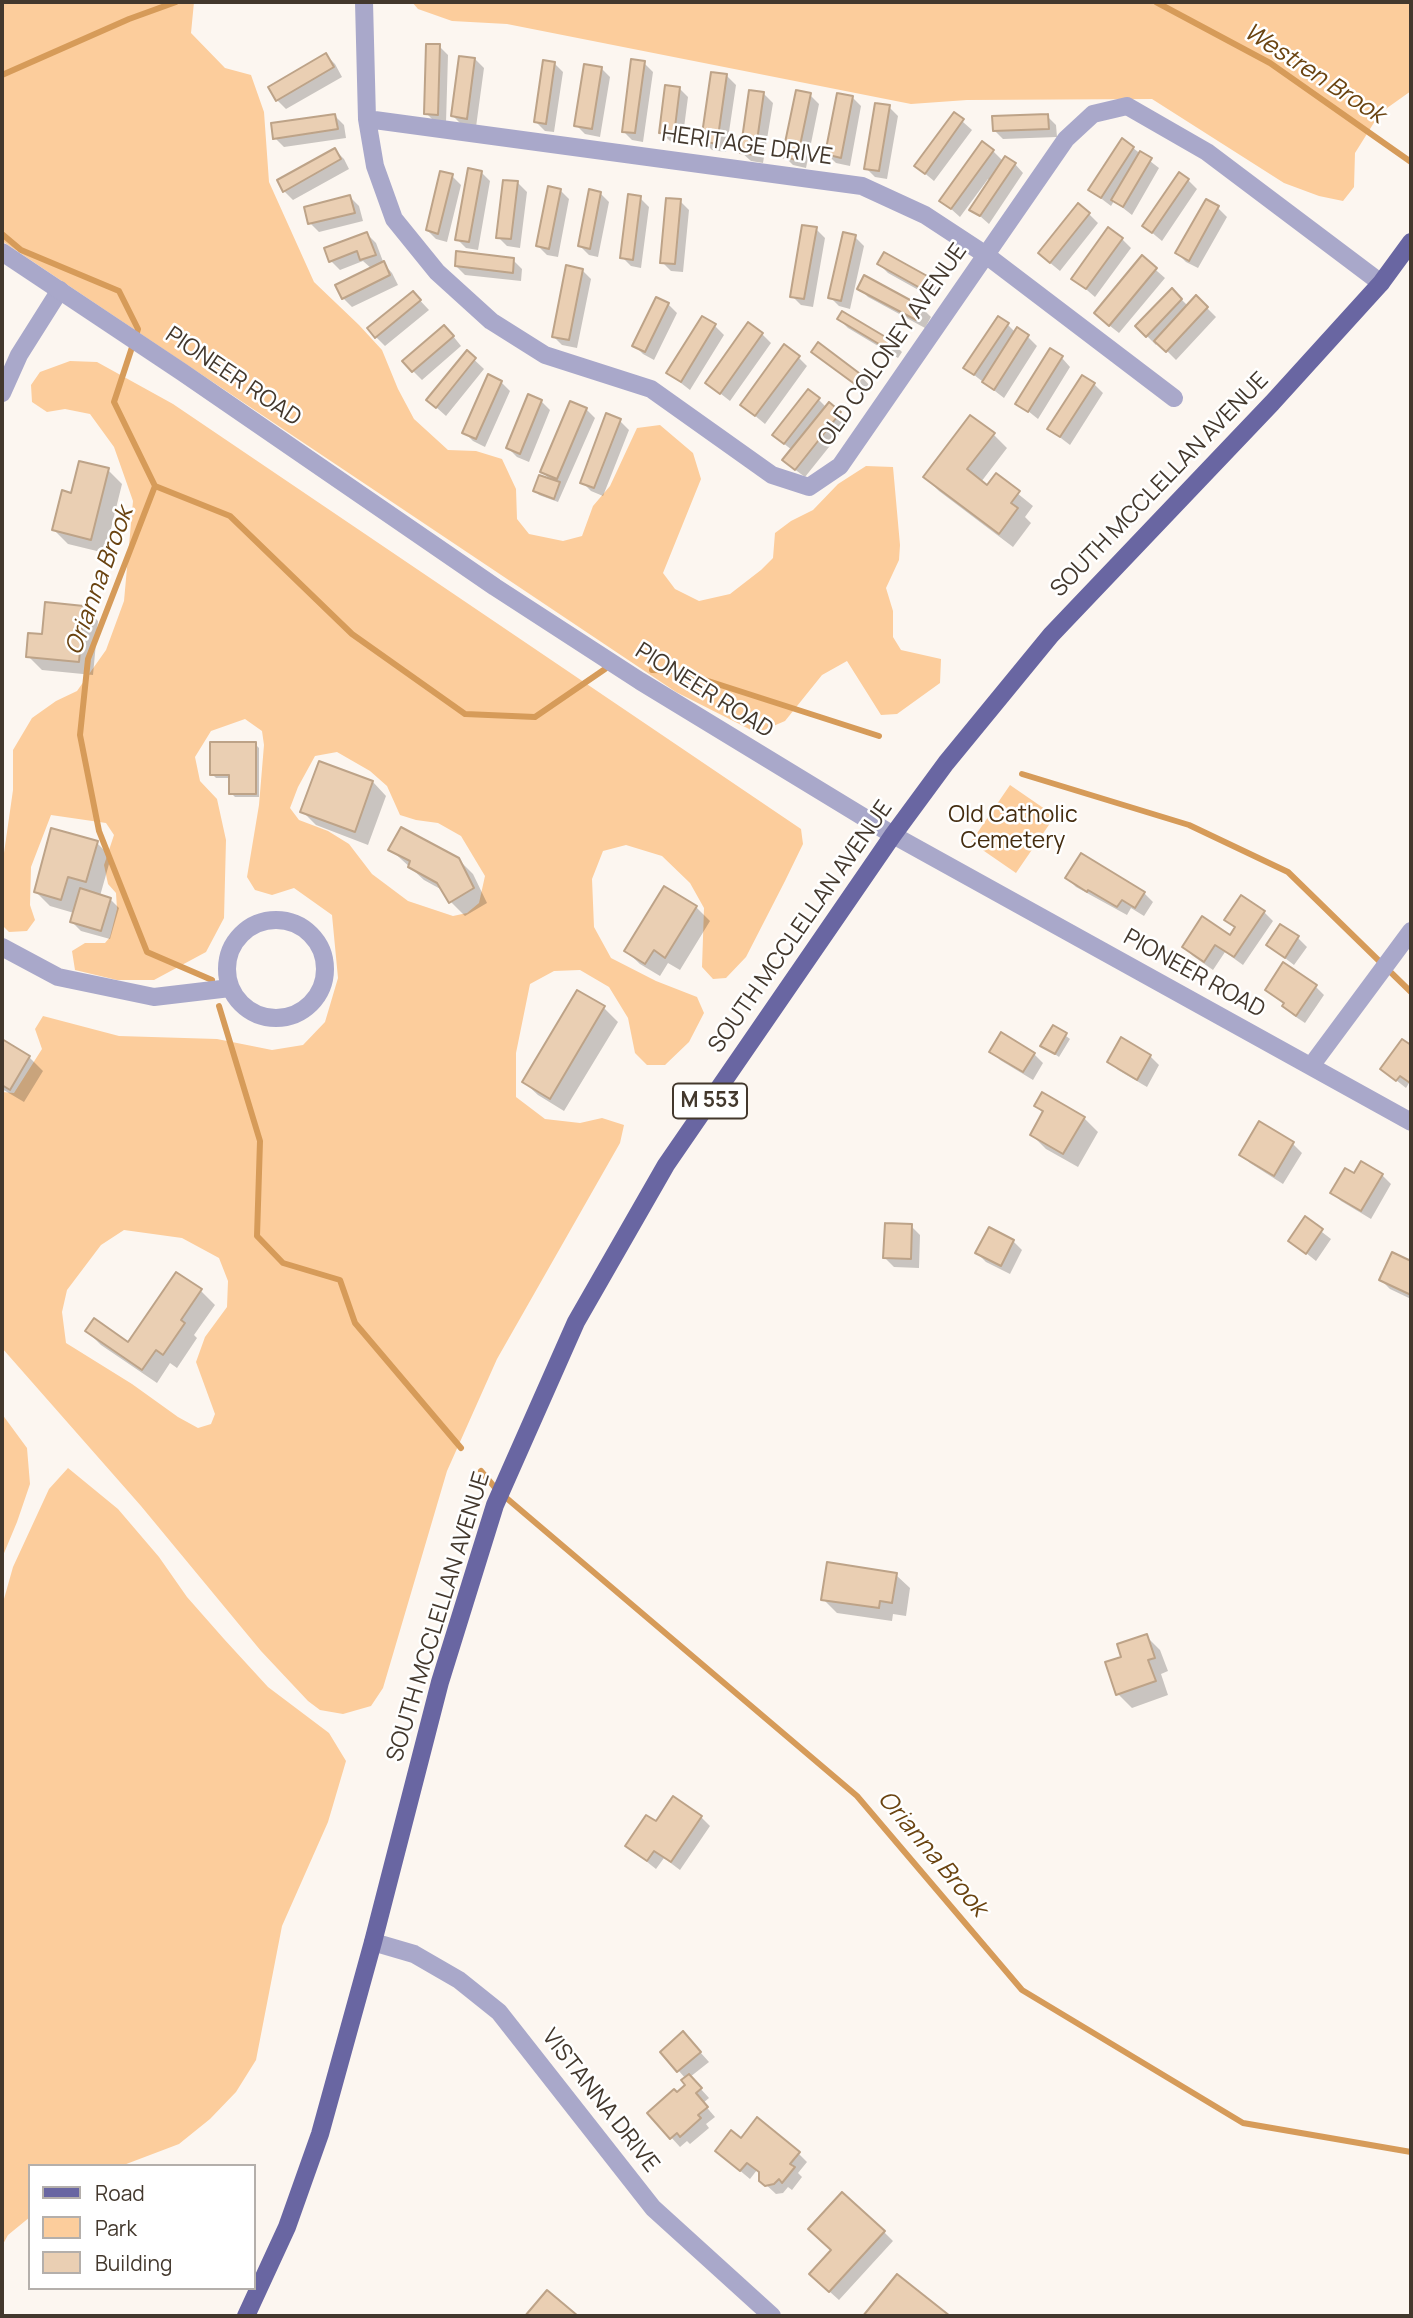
<!DOCTYPE html>
<style>
body{margin:0}
#map{position:relative;width:1413px;height:2318px;overflow:hidden;background:#fcf6f0;font-family:Manrope,sans-serif}
canvas{display:block}
.frame{position:absolute;inset:0;border:4px solid #43382d;pointer-events:none}
.legend{position:absolute;left:28px;top:2164px;width:228px;height:126px;box-sizing:border-box;background:#fff;border:2px solid #b4afab;margin:0;padding:9px 12px;list-style:none;font-size:21px;color:#43382d}
.legend li{display:flex;align-items:center;gap:14px;height:35px}
.legend b{width:35px;border:2px solid #b4afab}
</style>
<div id="map">
<canvas width="1413" height="2318"></canvas>
<div class="frame"></div>
<ul class="legend">
<li><b style="height:9px;background:#6966a2"></b>Road</li>
<li><b style="height:19px;background:#fccd9c"></b>Park</li>
<li><b style="height:19px;background:#eacfb3"></b>Building</li>
</ul>
</div>
<script>
const context = document.querySelector('canvas').getContext('2d');
context.lineJoin = 'round';
function fill(path, color) {
  context.fillStyle = color;
  context.fill(path, 'evenodd');
}
function toPath(rows) {
  const path = new Path2D();
  for (const r of rows) {
    if (r.length === 3) {
      path.moveTo(r[0] + r[2], r[1]);
      path.arc(r[0], r[1], r[2], 0, 2 * Math.PI);
      continue;
    }
    path.moveTo(r[0], r[1]);
    for (let i = 2; i < r.length; i += 2) path.lineTo(r[i], r[i + 1]);
  }
  return path;
}
function strokePath(path, color, width, dash) {
  context.strokeStyle = color;
  context.lineWidth = width;
  context.lineCap = dash ? 'butt' : 'round';
  context.setLineDash(dash || []);
  context.stroke(path);
}
function drawText(font, color, halo, rows, align = 'center') {
  context.font = font + ' Manrope,sans-serif';
  context.lineWidth = 5;
  context.setLineDash([]);
  context.textBaseline = 'middle';
  context.strokeStyle = halo;
  context.fillStyle = color;
  for (const [text, x, y, turn = 0] of rows) {
    context.save();
    context.translate(x, y);
    context.rotate((+turn || 0) * Math.PI / 180);
    context.textAlign = isNaN(turn) ? turn : align;
    if (halo) context.strokeText(text, 0, 0);
    context.fillText(text, 0, 0);
    context.restore();
  }
}
const green = toPath([
 [2,2,194,2,191,33,225,68,251,75,264,112,269,182,314,282,359,325,382,350,398,389,414,419,448,450,476,451,502,459,516,489,517,519,529,534,563,541,582,536,593,506,610,486,637,428,660,425,693,453,701,479,663,573,675,589,699,601,730,594,761,570,773,558,775,533,791,521,813,510,838,484,866,466,893,467,900,545,899,560,886,588,893,611,893,637,901,650,941,659,940,683,897,714,881,715,847,661,822,675,785,721,757,733,676,692,2,241],
 [412,2,1411,2,1411,91,1380,113,1355,153,1354,187,1343,201,1319,196,1284,183,1152,99,967,100,911,104,507,24,452,21,418,9],
 [70,361,97,362,173,404,801,829,803,844,785,881,746,957,726,978,713,979,702,967,704,908,690,883,662,856,626,845,603,851,592,879,594,927,611,958,656,981,697,997,704,1013,689,1042,665,1065,647,1065,635,1053,628,1018,609,987,580,970,554,971,530,984,516,1053,516,1097,545,1119,580,1123,602,1118,624,1125,620,1143,497,1359,447,1471,383,1688,371,1706,343,1714,320,1710,308,1701,261,1651,141,1506,2,1348,2,1092,14,1093,42,1049,35,1029,43,1016,119,1036,217,1039,272,1050,303,1045,325,1022,338,978,332,915,294,888,272,895,255,890,247,877,259,805,264,745,262,731,245,719,211,731,195,757,200,781,217,799,226,840,224,918,206,952,154,980,117,980,75,970,72,951,85,943,105,943,110,937,117,909,116,893,108,884,104,865,114,835,106,823,51,815,31,867,30,905,35,920,27,931,9,932,2,925,2,867,13,790,13,750,32,718,56,701,77,691,106,650,124,601,133,501,114,447,90,414,65,409,47,412,32,402,31,385,40,372],
 [337,752,370,771,387,786,400,815,416,820,438,823,461,836,485,876,479,903,467,913,453,916,408,901,372,874,349,844,328,831,299,820,290,808,298,787,315,756],
 [124,1230,182,1238,219,1258,228,1281,227,1307,205,1337,196,1362,215,1414,211,1424,198,1428,178,1417,132,1384,66,1343,62,1312,67,1290,101,1245],
 [1010,785,1055,816,1016,873,971,842],
 [2,1414,27,1448,30,1484,17,1522,2,1558],
 [68,1468,118,1509,159,1557,187,1597,224,1639,268,1687,329,1733,346,1761,328,1822,282,1926,256,2060,236,2092,210,2119,179,2144,121,2166,30,2166,30,2217,8,2235,2,2246,2,1600,4,1599,13,1567,49,1489]
]);
const shadow = toPath([
 [439,46,448,55,446,123,435,122,426,113],
 [326,55,335,64,342,77,286,109,277,100],
 [475,59,484,68,476,127,462,125,453,116],
 [554,63,563,72,554,132,545,131,536,122],
 [644,63,653,72,643,142,632,140,623,131],
 [601,68,610,77,600,137,585,134,576,125],
 [727,76,736,85,726,152,712,150,703,141],
 [679,88,688,97,682,143,670,141,661,132],
 [764,94,773,103,763,163,751,161,741,152],
 [810,95,819,104,806,168,793,165,784,156],
 [852,97,861,106,850,166,836,163,827,154],
 [889,107,898,116,887,179,875,177,866,168],
 [954,114,972,130,934,181,916,166],
 [335,116,344,125,346,138,284,147,275,138],
 [1047,116,1056,125,1057,137,1003,139,994,130],
 [1133,148,1159,168,1132,215,1114,201,1111,206,1090,190],
 [335,150,344,159,349,169,293,200,284,191],
 [993,151,1004,162,1015,164,1023,173,989,224,972,209,991,181,988,179,960,217,941,200],
 [481,172,490,181,478,250,466,248,457,239],
 [452,176,461,185,447,242,436,239,427,230],
 [1188,180,1197,189,1162,241,1144,226],
 [518,183,527,192,520,248,507,246,498,237],
 [560,190,569,199,558,257,547,255,538,246],
 [600,193,609,202,598,257,589,255,580,246],
 [350,197,359,206,363,221,319,232,310,223],
 [640,198,649,207,641,268,631,266,622,257],
 [680,201,689,210,683,272,671,271,662,262],
 [1218,208,1227,217,1198,268,1186,262,1177,253],
 [1089,214,1098,223,1060,271,1049,262],
 [816,229,825,238,813,307,801,305,792,296],
 [367,234,376,243,384,264,392,273,398,285,352,307,343,298,372,269,363,261,340,270,331,261],
 [855,237,864,246,850,309,839,306,830,297],
 [1122,239,1131,248,1095,297,1073,278],
 [1142,258,1165,278,1119,333,1105,322],
 [513,260,522,269,521,281,465,275,456,266],
 [879,264,928,278,937,287,931,297,888,273],
 [582,270,591,279,577,348,562,345,553,336],
 [859,288,922,308,931,317,925,328,868,297],
 [1172,290,1188,306,1196,297,1216,317,1176,360,1158,342,1156,345,1137,326],
 [413,293,429,310,385,346,376,337],
 [668,304,677,313,654,360,643,354,634,345],
 [839,319,893,343,902,352,898,358,848,328],
 [1008,325,1016,333,1017,330,1028,337,1037,346,1004,398,965,368],
 [715,326,724,335,690,390,668,373],
 [762,334,771,343,730,401,707,383],
 [453,336,461,346,422,380,413,371],
 [813,351,862,377,870,386,865,393],
 [467,353,484,369,446,416,428,400],
 [798,357,807,366,765,424,742,405],
 [1062,358,1070,367,1038,419,1018,403],
 [501,382,510,391,485,447,473,441,464,432],
 [1094,384,1103,393,1070,445,1049,429],
 [818,399,827,408,829,404,849,422,805,477,793,468,792,450,783,443],
 [541,401,550,410,529,462,517,457,508,448],
 [586,409,595,418,558,502,539,495,535,491,552,481,542,472],
 [620,421,629,430,603,496,591,491,582,482],
 [993,434,1007,448,981,482,988,487,996,476,1033,506,1025,517,1031,523,1013,547,939,491,925,477],
 [108,470,122,484,105,553,68,544,54,530,72,495],
 [84,607,98,621,93,675,42,670,28,656,44,636],
 [255,744,259,748,259,797,235,797,231,793,231,778,216,778,212,774],
 [320,763,373,782,386,796,368,845,316,825,302,811],
 [97,843,111,857,100,896,110,899,119,908,110,939,81,931,72,922,74,913,50,906,36,892],
 [390,849,458,859,473,874,487,903,465,916,451,902,444,891,424,880],
 [1067,878,1144,893,1153,902,1144,916,1131,908,1127,915,1076,887],
 [696,907,710,921,680,970,668,963,660,976,640,964,626,951],
 [1264,912,1273,921,1243,965,1225,952,1213,970,1193,956,1184,947,1230,937,1236,929,1227,920],
 [1298,938,1307,947,1294,965,1268,945],
 [1315,986,1324,995,1305,1023,1293,1015,1285,1005,1267,990],
 [578,992,604,1008,618,1022,564,1111,538,1095,524,1082],
 [1054,1027,1070,1039,1059,1057,1047,1049],
 [1121,1040,1150,1056,1159,1065,1147,1087,1118,1070,1109,1061],
 [2,1041,29,1057,43,1071,24,1102,2,1089],
 [1402,1041,1411,1047,1411,1085,1409,1083,1406,1088,1382,1069],
 [992,1051,1034,1054,1043,1063,1033,1080,1000,1060],
 [1036,1106,1084,1118,1098,1132,1078,1167,1046,1149,1032,1135,1044,1114],
 [1260,1123,1293,1144,1302,1153,1283,1184,1250,1163,1241,1155],
 [1362,1163,1382,1175,1391,1184,1371,1219,1341,1201,1332,1192,1355,1176],
 [1305,1219,1331,1239,1316,1261,1290,1240],
 [911,1226,920,1235,919,1268,894,1267,885,1258],
 [1013,1241,1022,1250,1010,1274,986,1262,977,1253],
 [1393,1254,1411,1263,1411,1299,1390,1289,1381,1280],
 [176,1274,201,1291,215,1305,194,1335,197,1338,177,1368,170,1363,157,1383,101,1345,87,1331,129,1344],
 [896,1575,910,1588,906,1616,893,1614,892,1621,837,1613,823,1599],
 [1146,1636,1160,1650,1168,1671,1161,1674,1168,1695,1132,1708,1118,1694,1123,1658],
 [701,1817,710,1826,680,1870,664,1858,656,1869,627,1846,656,1823],
 [692,2043,709,2062,690,2077,709,2098,703,2103,715,2117,706,2124,709,2128,690,2144,687,2141,680,2147,649,2113,688,2085,686,2079,662,2052],
 [741,2140,798,2153,807,2162,798,2173,802,2177,792,2190,788,2187,783,2193,776,2194,761,2180,760,2173,757,2170,750,2179,726,2159],
 [884,2232,893,2241,839,2300,820,2283]
]);
const stream = toPath([
 [1156,2,1270,63,1411,162],
 [2,75,129,19,176,2],
 [2,234,21,250,119,291,138,329,114,402,155,486,88,659,80,735,99,831,147,952,212,980],
 [155,486,230,516,352,634,465,714,535,717,605,669],
 [652,670,677,671,879,736],
 [1022,774,1189,825,1288,872,1411,992],
 [219,1006,260,1141,257,1236,283,1263,340,1280,355,1323,461,1448],
 [481,1471,497,1490,857,1796,1022,1990,1243,2123,1411,2152]
]);
const building = toPath([
 [426,44,440,44,438,115,424,114,426,44],
 [326,53,334,67,276,101,268,87,326,53],
 [459,56,475,58,467,119,451,116,459,56],
 [631,59,645,61,635,133,622,132,631,59],
 [543,60,555,62,546,124,534,122,543,60],
 [584,64,602,67,592,129,574,126,584,64],
 [711,72,727,74,717,144,701,141,711,72],
 [665,85,680,87,674,135,659,133,665,85],
 [749,90,764,92,755,155,740,153,749,90],
 [796,90,811,93,797,160,782,157,796,90],
 [837,93,853,96,841,158,825,154,837,93],
 [875,103,890,105,879,171,864,169,875,103],
 [954,112,964,119,925,174,914,166,954,112],
 [335,114,338,129,273,139,271,123,335,114],
 [1048,114,1049,129,993,131,992,116,1048,114],
 [1122,138,1134,147,1101,198,1088,190,1122,138],
 [982,141,994,150,951,209,939,201,982,141],
 [335,148,341,159,283,192,277,180,335,148],
 [1140,151,1152,158,1123,207,1111,200,1140,151],
 [1005,156,1016,163,980,216,969,210,1005,156],
 [468,168,482,171,469,242,455,240,468,168],
 [440,171,453,174,438,234,426,230,440,171],
 [1179,172,1189,179,1152,233,1142,226,1179,172],
 [503,180,518,181,511,239,496,238,503,180],
 [548,186,561,189,549,249,536,246,548,186],
 [589,189,601,192,590,249,578,246,589,189],
 [628,194,641,196,633,260,620,258,628,194],
 [350,195,355,213,308,224,304,207,350,195],
 [666,198,681,199,675,264,660,263,666,198],
 [1206,199,1219,206,1189,261,1175,253,1206,199],
 [1078,203,1090,213,1050,263,1038,253,1078,203],
 [802,225,817,227,804,299,790,297,802,225],
 [1108,227,1123,238,1086,289,1071,279,1108,227],
 [367,232,376,255,360,260,357,251,329,262,324,248,367,232],
 [843,232,856,235,841,301,828,298,843,232],
 [456,251,514,258,513,273,455,266,456,251],
 [884,252,929,277,922,289,877,264,884,252],
 [1142,255,1157,268,1109,326,1094,313,1142,255],
 [384,261,390,275,342,299,335,285,384,261],
 [566,265,583,269,569,340,552,337,566,265],
 [864,275,923,307,916,320,857,289,864,275],
 [1172,288,1182,299,1146,337,1135,326,1172,288],
 [413,291,421,300,375,338,367,328,413,291],
 [1196,295,1208,307,1166,352,1154,341,1196,295],
 [656,297,669,303,645,352,632,346,656,297],
 [842,311,894,342,889,350,837,319,842,311],
 [702,316,716,324,681,382,666,373,702,316],
 [998,316,1009,323,974,375,963,368,998,316],
 [748,322,763,333,720,394,705,383,748,322],
 [444,325,454,336,412,372,402,361,444,325],
 [1017,327,1029,335,994,390,982,382,1017,327],
 [818,342,863,376,856,385,811,352,818,342],
 [784,344,800,356,755,416,740,405,784,344],
 [1050,348,1063,356,1028,412,1015,404,1050,348],
 [467,350,476,358,436,408,426,400,467,350],
 [488,374,502,381,476,439,462,433,488,374],
 [1082,375,1095,383,1060,437,1047,429,1082,375],
 [808,389,820,398,784,444,772,435,808,389],
 [528,394,542,400,520,454,506,448,528,394],
 [570,401,587,408,557,479,540,472,570,401],
 [829,402,841,412,795,470,782,460,829,402],
 [606,413,621,419,594,488,580,483,606,413],
 [970,415,995,433,967,469,987,485,996,473,1020,491,1011,503,1018,508,999,534,923,477,970,415],
 [79,461,109,468,91,540,52,530,62,490,71,493,79,461],
 [539,475,560,482,554,499,533,491,539,475],
 [45,602,84,606,79,662,26,657,28,633,42,634,45,602],
 [210,742,256,742,256,794,229,794,229,775,210,775,210,742],
 [319,761,373,781,355,832,300,812,319,761],
 [401,827,459,858,474,888,449,903,437,883,408,867,410,861,388,850,401,827],
 [51,828,98,841,86,882,68,877,61,900,34,892,51,828],
 [1081,853,1145,892,1135,908,1122,900,1117,907,1088,890,1087,892,1065,878,1081,853],
 [664,886,697,906,665,958,654,950,645,964,624,951,664,886],
 [80,888,111,898,101,931,70,922,80,888],
 [1241,895,1265,911,1234,957,1215,945,1204,962,1182,947,1202,916,1230,935,1235,927,1224,920,1241,895],
 [1280,924,1299,936,1285,958,1266,945,1280,924],
 [1283,962,1317,985,1296,1016,1282,1006,1284,1003,1265,990,1283,962],
 [577,990,605,1006,550,1099,522,1082,577,990],
 [1053,1025,1067,1033,1055,1054,1040,1046,1053,1025],
 [1001,1032,1035,1053,1023,1072,989,1052,1001,1032],
 [1121,1037,1151,1055,1137,1080,1107,1062,1121,1037],
 [2,1039,30,1056,10,1090,2,1085,2,1039],
 [1402,1039,1411,1045,1410,1083,1400,1076,1396,1081,1380,1069,1402,1039],
 [1042,1092,1085,1117,1063,1154,1030,1135,1043,1111,1034,1106,1042,1092],
 [1259,1121,1294,1142,1274,1176,1239,1155,1259,1121],
 [1361,1161,1383,1174,1361,1211,1330,1193,1345,1168,1354,1173,1361,1161],
 [1305,1216,1323,1229,1306,1254,1288,1241,1305,1216],
 [885,1223,912,1224,911,1259,883,1258,885,1223],
 [989,1227,1014,1240,1001,1266,975,1253,989,1227],
 [1392,1252,1411,1261,1411,1295,1379,1280,1392,1252],
 [176,1272,202,1289,181,1320,185,1323,163,1355,156,1350,142,1370,85,1331,94,1318,128,1342,176,1272],
 [827,1562,897,1573,892,1603,880,1601,879,1608,821,1600,827,1562],
 [1147,1634,1155,1658,1148,1660,1156,1681,1116,1695,1105,1662,1121,1657,1117,1644,1147,1634],
 [673,1796,702,1816,671,1862,654,1851,647,1861,625,1846,646,1815,656,1821,673,1796],
 [683,2031,701,2052,677,2072,660,2052,683,2031],
 [689,2074,702,2088,696,2093,708,2107,698,2115,701,2118,680,2137,677,2133,670,2139,647,2113,674,2089,677,2092,685,2085,681,2080,689,2074],
 [757,2117,800,2152,790,2164,795,2167,782,2183,779,2179,774,2184,765,2186,759,2181,759,2172,747,2163,740,2171,715,2151,731,2130,741,2138,757,2117],
 [842,2192,885,2231,829,2292,809,2274,831,2250,808,2229,842,2192],
 [897,2274,950,2316,863,2316,897,2274],
 [547,2290,578,2316,525,2316,547,2290]
]);
const minor = toPath([
 [364,2,367,119,862,186,925,215,986,255,1174,398],
 [367,119,375,166,394,219,437,272,491,321,545,355,651,389,772,475,809,487,840,466,1066,139,1093,114,1127,106,1207,152,1381,283],
 [2,393,19,355,60,290],
 [893,835,1411,1122],
 [276,969,49],
 [2,947,58,977,154,997,230,988],
 [1311,1066,1411,931],
 [373,1942,414,1954,459,1980,499,2012,653,2208,772,2316]
]);
const tertiary = toPath([
 [2,252,182,372,495,587,640,681,893,835]
]);
const primary = toPath([
 [246,2316,287,2227,320,2134,373,1942,440,1682,495,1505,576,1322,666,1165,893,835,946,763,1051,635,1272,403,1381,283,1411,242]
]);
const shields = [
 [710,1101,74]
];
const shieldNames = [
 ["M 553",710,1101]
];
const streetNames = [
 ["HERITAGE DRIVE",747,146,8],
 ["OLD COLONEY AVENUE",893,345,-55],
 ["PIONEER ROAD",233,377,34],
 ["SOUTH MCCLELLAN AVENUE",1160,485,-46],
 ["PIONEER ROAD",704,691,32],
 ["SOUTH MCCLELLAN AVENUE",801,927,-55],
 ["PIONEER ROAD",1194,974,29],
 ["SOUTH MCCLELLAN AVENUE",439,1617,-73],
 ["VISTANNA DRIVE",600,2101,52]
];
const parkNames = [
 ["Old Catholic",1013,816],
 ["Cemetery",1013,842]
];
const waterNames = [
 ["Westren Brook",1314,74,33],
 ["Orianna Brook",100,581,-70],
 ["Orianna Brook",932,1854,50]
];
fill(green, '#fccd9c');
fill(shadow, '#0003');
strokePath(stream, '#d69b59', 6);
fill(building, '#eacfb3');
strokePath(building, '#bda388', 2);
strokePath(minor, '#a9a8ca', 18);
strokePath(tertiary, '#a9a8ca', 18);
strokePath(primary, '#6966a2', 18);
for (const [x, y, w] of shields) {
  const box = new Path2D();
  box.roundRect(x - w / 2, y - 17.5, w, 35, 5);
  context.fillStyle = '#fff';
  context.fill(box);
  strokePath(box, '#43382d', 2);
}
drawText('bold 21px', '#43382d', null, shieldNames);
drawText('23px', '#43382d', '#fff', streetNames);
drawText('23px', '#452d10', '#fff', parkNames);
drawText('italic 24px', '#6a4310', '#fff', waterNames);
</script>
